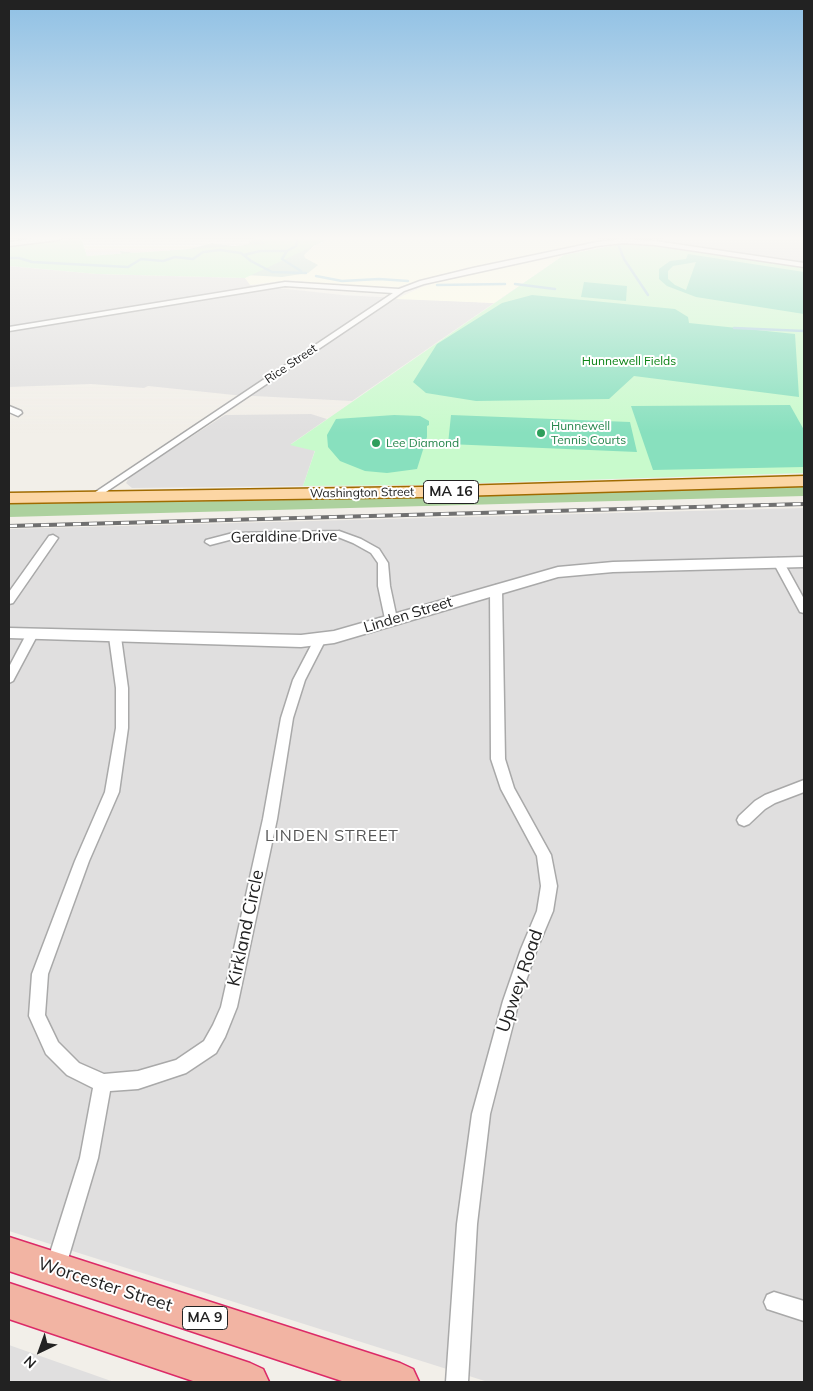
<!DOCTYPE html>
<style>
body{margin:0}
#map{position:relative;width:813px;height:1391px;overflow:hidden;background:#f2efe9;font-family:Mulish,sans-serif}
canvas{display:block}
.frame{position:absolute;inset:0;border:10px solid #222;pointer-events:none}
.north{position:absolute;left:15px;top:1326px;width:50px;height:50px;-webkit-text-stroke:4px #fff;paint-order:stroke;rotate:222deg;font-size:14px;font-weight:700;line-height:20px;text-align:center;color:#222}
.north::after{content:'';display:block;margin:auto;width:18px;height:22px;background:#222;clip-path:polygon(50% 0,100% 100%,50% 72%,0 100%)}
</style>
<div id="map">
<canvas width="813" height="1391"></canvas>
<div class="frame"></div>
<div class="north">N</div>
</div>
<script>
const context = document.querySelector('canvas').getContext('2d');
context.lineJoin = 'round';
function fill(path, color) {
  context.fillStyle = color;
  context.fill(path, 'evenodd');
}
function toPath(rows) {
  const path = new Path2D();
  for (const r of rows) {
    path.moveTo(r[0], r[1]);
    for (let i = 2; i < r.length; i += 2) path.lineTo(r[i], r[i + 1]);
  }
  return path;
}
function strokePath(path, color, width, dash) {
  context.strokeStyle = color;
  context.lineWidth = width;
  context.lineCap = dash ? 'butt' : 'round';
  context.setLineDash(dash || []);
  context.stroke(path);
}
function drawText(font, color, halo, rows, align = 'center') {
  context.font = font + ' Mulish,sans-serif';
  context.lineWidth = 4;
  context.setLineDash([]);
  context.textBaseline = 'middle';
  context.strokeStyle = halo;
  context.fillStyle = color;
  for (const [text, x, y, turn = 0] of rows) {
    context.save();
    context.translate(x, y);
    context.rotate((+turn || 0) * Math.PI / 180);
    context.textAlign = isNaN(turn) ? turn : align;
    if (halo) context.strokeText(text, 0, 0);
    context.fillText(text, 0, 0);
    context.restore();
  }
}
const residential = toPath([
 [663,238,804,238,804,263,661,241],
 [9,266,97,274,245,278,256,289,268,287,343,295,494,303,352,401,234,395,148,386,144,388,91,384,9,387],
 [311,414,327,419,291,444,315,450,303,486,132,488,126,483,130,476,225,415],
 [804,508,804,1382,488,1382,9,1231,9,529],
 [9,1345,114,1382,9,1382]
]);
const education = toPath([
 [322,238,597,238,599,241,461,269,397,287,349,286,288,280,250,285,245,278,324,242],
 [564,255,494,303,396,299,422,287,445,280]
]);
const forest = toPath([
 [804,486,804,496,9,517,9,504,294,500]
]);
const wetland = toPath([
 [253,238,322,238,304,255,305,258,318,265,308,273,282,277,227,274,124,256,119,251,136,253,182,251,212,243,239,247,249,244]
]);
const park = toPath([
 [81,238,87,256,266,244,258,238,322,238,324,241,245,278,97,274,9,266,9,246],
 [621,244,654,245,804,268,804,473,419,485,303,486,315,451,290,445,564,255]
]);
const pitch = toPath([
 [688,254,804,272,804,314,696,297,667,286,659,279,659,269,670,261,686,259],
 [696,262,686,290,675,285,668,279,668,271,673,266],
 [584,282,627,286,626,301,581,297],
 [532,295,675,309,688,317,689,323,795,334,799,397,634,376,609,399,476,401,426,393,413,382,437,344,502,303],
 [790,405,804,430,804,467,653,470,631,406],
 [394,415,420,416,429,421,429,425,427,426,427,437,417,469,387,473,365,471,340,461,328,447,327,435,336,419],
 [451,415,630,422,637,452,448,444]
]);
const stream = toPath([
 [618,244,624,259,648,295],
 [287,251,282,259,301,271],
 [244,255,260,251,287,251,296,246,297,238],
 [9,258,19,258,32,262,128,267,141,259,163,261,175,257,193,259,203,252,220,250,241,253,251,261,272,272,306,273],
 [316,276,342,281,379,279,408,281],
 [515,284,555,289],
 [437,285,505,284],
 [734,328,804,331]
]);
const minor = toPath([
 [623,239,655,241,804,263,804,267,655,245,623,243,597,246,424,284,404,291,387,303,97,498,92,495,94,493,393,293,285,286,9,331,9,327,285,282,399,289,420,281,473,268,597,242,623,239],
 [9,406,21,411,22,413,18,416,9,412,9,406],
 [339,531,361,539,379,549,388,563,390,586,397,619,395,622,387,622,385,619,378,586,378,563,371,553,353,543,338,537,233,539,210,545,205,542,206,540,233,533,339,531],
 [53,535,58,538,13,603,9,604,9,592,49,536,53,535],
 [778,558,782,559,804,599,804,613,800,612,773,562,778,558],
 [496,585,502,589,505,759,514,788,551,855,557,886,553,911,537,949,519,1001,490,1114,477,1224,468,1382,446,1382,457,1224,472,1114,503,1001,521,949,537,911,541,886,537,856,501,789,491,759,490,589,496,585],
 [32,630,38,634,13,681,9,683,9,667,28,631,32,630],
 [115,633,121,637,128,688,128,728,119,792,89,861,48,974,45,1015,58,1042,79,1063,104,1074,138,1071,176,1060,204,1041,213,1025,221,1007,263,819,281,718,293,680,316,636,320,635,326,639,305,680,293,718,277,819,237,1007,225,1037,216,1053,186,1073,138,1089,110,1091,98,1158,65,1269,62,1276,55,1279,48,1276,45,1269,80,1158,93,1088,67,1075,46,1054,29,1016,32,974,75,861,105,792,116,728,116,688,109,637,115,633],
 [804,780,804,792,775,803,765,809,749,824,744,826,739,824,737,820,739,816,755,801,765,795,804,780],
 [774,1292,804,1301,804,1321,767,1309,764,1302,767,1295,774,1292]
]);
const tertiary = toPath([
 [39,238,62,238,58,240,9,246,9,242,39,238],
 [804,557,804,567,613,572,558,577,334,643,301,647,9,638,9,628,301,635,334,631,558,567,613,562,804,557]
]);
const primary = toPath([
 [804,476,804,486,421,497,9,503,9,493,421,487,804,476]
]);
const trunk = toPath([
 [9,1237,400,1363,413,1369,419,1382,345,1382,9,1271,9,1237],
 [9,1283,250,1363,263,1369,269,1382,196,1382,9,1319,9,1283]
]);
const rail = toPath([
 [9,526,804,504]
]);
const markers = [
 [541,433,5,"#2e9e5b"],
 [376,443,5,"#2e9e5b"]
];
const farParknames = [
 ["Hunnewell Fields",629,361]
];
const farStreetnames = [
 ["Rice Street",291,364,-34],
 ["Washington Street",362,493,-1]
];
const farLeisurenames = [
 ["Hunnewell",551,426],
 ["Tennis Courts",551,440],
 ["Lee Diamond",386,443]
];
const shields = [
 [451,492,55],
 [205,1318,45]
];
const shieldNames = [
 ["MA 16",451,492],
 ["MA 9",205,1318]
];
const streetNames = [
 ["Geraldine Drive",284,537,-1],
 ["Linden Street",408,615,-17]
];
const neighbourhoodNames = [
 ["LINDEN STREET",332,836]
];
const nearStreetnames = [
 ["Kirkland Circle",246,928,-78],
 ["Upwey Road",520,981,-71],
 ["Worcester Street",105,1285,18]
];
fill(residential, '#e0dfdf');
fill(education, '#ffffe5');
fill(forest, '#add19e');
fill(wetland, '#c6e0d4');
fill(park, '#c8facc');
fill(pitch, '#88e0be');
strokePath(stream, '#aad3df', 2.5);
strokePath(minor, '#a9a9a9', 3);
strokePath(tertiary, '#a9a9a9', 3);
strokePath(primary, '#a06b00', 3);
strokePath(trunk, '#dc2a67', 3);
fill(minor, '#fff');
fill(tertiary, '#fff');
fill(primary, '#fcd6a4');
fill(trunk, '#f2b4a3');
strokePath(rail, '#707070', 4);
strokePath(rail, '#fff', 2.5, [8]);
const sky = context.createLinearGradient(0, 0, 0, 433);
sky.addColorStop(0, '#8fc0e4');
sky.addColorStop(0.55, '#f9f8f5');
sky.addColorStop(1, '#f9f8f500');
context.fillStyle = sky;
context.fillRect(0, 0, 813, 433);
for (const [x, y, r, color] of markers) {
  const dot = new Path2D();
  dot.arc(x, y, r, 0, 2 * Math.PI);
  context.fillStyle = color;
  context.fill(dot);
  strokePath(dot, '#fff', 2);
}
drawText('12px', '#0c8416', '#fff', farParknames);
drawText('12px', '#222', '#fff', farStreetnames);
drawText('12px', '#27864d', '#fff', farLeisurenames, 'left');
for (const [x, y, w] of shields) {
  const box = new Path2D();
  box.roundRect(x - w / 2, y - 11.5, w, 23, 4);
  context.fillStyle = '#fff';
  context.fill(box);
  strokePath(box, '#222', 1);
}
drawText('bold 14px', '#222', null, shieldNames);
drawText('15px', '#222', '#fff', streetNames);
context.letterSpacing = '1px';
drawText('16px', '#555', '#fff', neighbourhoodNames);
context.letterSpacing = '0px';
drawText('18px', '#222', '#fff', nearStreetnames);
</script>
